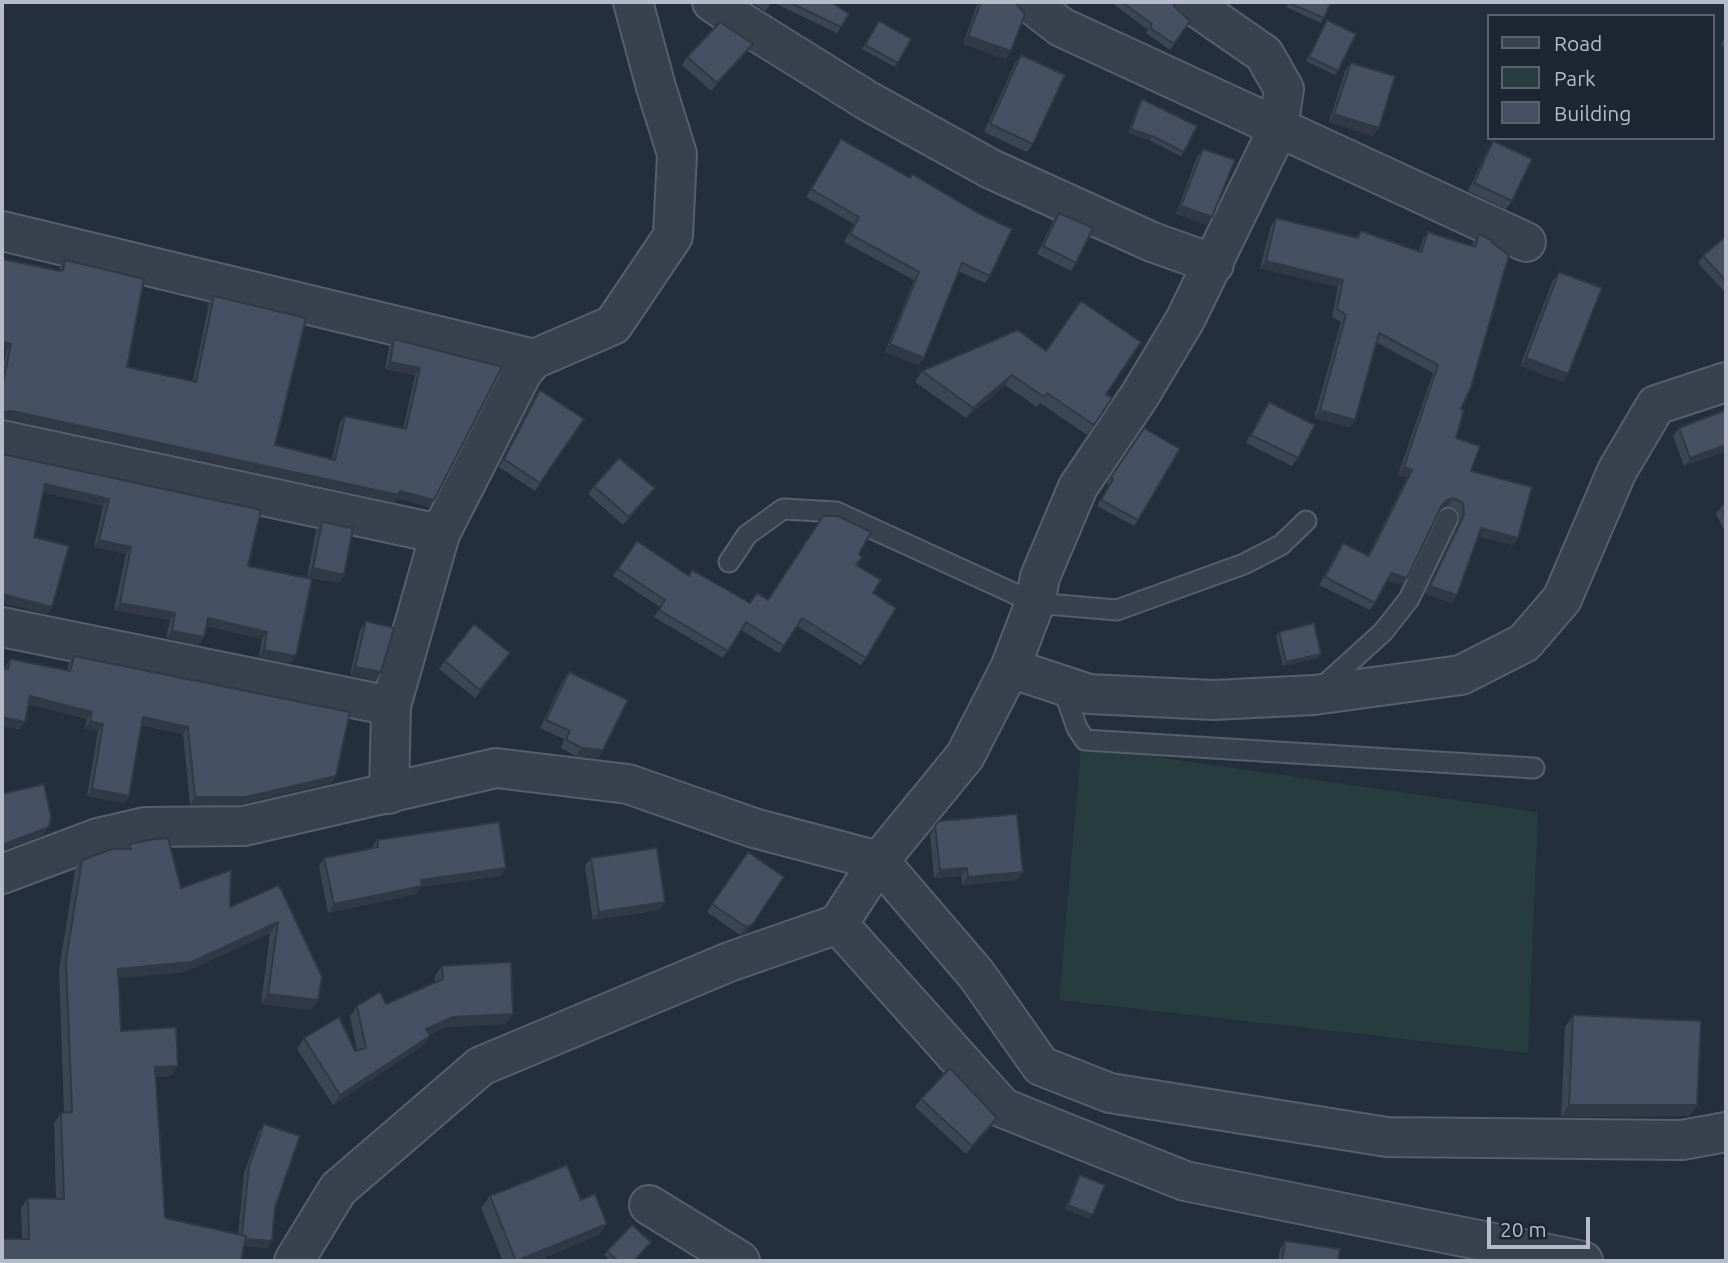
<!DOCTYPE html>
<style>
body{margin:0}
#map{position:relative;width:1728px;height:1263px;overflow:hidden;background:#242f3e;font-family:Ubuntu,sans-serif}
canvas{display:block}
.frame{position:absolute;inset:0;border:4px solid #b4bcc9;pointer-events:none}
.legend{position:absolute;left:1487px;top:14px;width:228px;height:126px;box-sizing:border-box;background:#1d2633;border:2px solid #59626f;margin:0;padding:9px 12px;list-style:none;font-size:21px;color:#b4bcc9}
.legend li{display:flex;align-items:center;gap:14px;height:35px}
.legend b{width:35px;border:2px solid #59626f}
.scale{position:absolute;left:1487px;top:1217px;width:103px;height:32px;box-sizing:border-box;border:4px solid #b4bcc9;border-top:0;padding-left:9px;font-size:21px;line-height:24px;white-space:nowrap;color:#b4bcc9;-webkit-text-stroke:5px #1d2633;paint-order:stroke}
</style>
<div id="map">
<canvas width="1728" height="1263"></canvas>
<div class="frame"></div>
<ul class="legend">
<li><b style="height:9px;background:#38414e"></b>Road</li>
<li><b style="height:19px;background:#263c3f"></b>Park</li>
<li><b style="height:19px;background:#455162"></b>Building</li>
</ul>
<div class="scale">20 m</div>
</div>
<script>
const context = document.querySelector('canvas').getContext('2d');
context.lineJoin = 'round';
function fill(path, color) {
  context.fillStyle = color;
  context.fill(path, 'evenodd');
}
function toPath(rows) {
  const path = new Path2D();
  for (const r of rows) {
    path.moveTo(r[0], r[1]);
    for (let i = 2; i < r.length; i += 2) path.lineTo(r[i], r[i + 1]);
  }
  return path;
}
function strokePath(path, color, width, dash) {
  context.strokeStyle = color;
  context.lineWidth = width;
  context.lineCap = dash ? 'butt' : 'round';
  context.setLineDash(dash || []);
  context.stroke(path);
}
const green = toPath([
 [1081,746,1538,812,1528,1053,1059,1000]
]);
const service = toPath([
 [729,562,747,535,783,509,836,512,1035,603,1117,610,1244,564,1281,545,1306,521],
 [1062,685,1077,728,1085,740,1534,768],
 [1320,689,1383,632,1409,599,1448,518]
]);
const minor = toPath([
 [712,2,738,20,868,101,991,169,1152,242,1214,264],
 [1029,2,1061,27,1526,242],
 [1189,2,1264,54,1284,89,1278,129,1185,320,1140,395,1078,487,1040,577,1035,603,1010,668,965,756,879,861,976,974,1041,1066,1110,1093,1387,1137,1682,1140,1726,1132],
 [2,231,534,359],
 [2,440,440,534],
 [2,627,391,706],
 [1010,668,1089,694,1214,700,1314,695,1461,675,1524,643,1562,599,1617,471,1656,405,1726,382],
 [389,794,391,706,440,534,523,371,534,359,613,325,673,236,677,154,656,87,633,2],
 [2,874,98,838,145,827,244,826,496,768,628,784,754,828,879,861,838,924,729,962,481,1066,338,1189,294,1261],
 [838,924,1003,1108,1185,1181,1583,1261],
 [649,1205,740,1261]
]);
const wall = toPath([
 [751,2,772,2,765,11],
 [772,2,831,2,841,27,837,33],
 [978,2,1015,2,1011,51,1005,59,963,44],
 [1111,2,1173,2,1174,6,1190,21,1170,50,1146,33,1148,30],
 [1289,2,1331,2,1321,23,1286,7],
 [1327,20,1338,71,1335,75,1306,61],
 [876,25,898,63,895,67,862,49],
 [1726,35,1726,48,1721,45],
 [753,44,747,52,711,91,682,65,687,57],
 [1021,55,1033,144,1027,152,984,132,1015,63],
 [1351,63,1373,136,1329,122,1345,71],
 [1142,99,1184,152,1181,156,1149,140,1128,133,1139,103],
 [841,139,990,276,985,283,958,271,924,358,918,365,885,352,914,280,844,242,854,224,806,197],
 [1493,141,1512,201,1506,209,1468,191,1488,149],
 [1203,149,1207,225,1176,214,1197,157],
 [1059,213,1076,263,1071,271,1037,254,1053,221],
 [1276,218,1356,238,1361,231,1419,251,1423,239,1428,232,1472,246,1473,242,1479,234,1461,409,1456,438,1471,471,1518,538,1513,545,1478,536,1452,603,1425,594,1459,523,1458,511,1448,506,1440,509,1402,585,1387,580,1375,603,1370,610,1319,585,1338,550,1343,543,1368,555,1407,477,1398,475,1433,373,1376,342,1355,420,1350,427,1314,418,1341,322,1332,317,1338,287,1260,268,1271,226],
 [1726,236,1726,289,1724,291,1698,263,1703,256],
 [65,260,127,367,193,381,209,303,214,296,275,445,332,459,340,423,345,416,403,429,415,375,385,369,389,347,394,339,502,367,434,500,429,507,397,498,394,502,7,419,2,419,2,372,6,351,59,271,60,267],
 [1559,272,1568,374,1563,382,1520,366,1553,280],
 [1046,351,1112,398,1087,435,1040,403,1037,407,1005,385,966,418,915,382,922,371],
 [540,390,584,419,535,491,499,467,534,398],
 [1269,402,1298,458,1292,466,1246,443,1263,410],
 [1726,410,1726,451,1684,466,1673,436,1679,428],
 [1144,428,1138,520,1134,526,1097,506,1109,485,1107,484,1109,480],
 [2,454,261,510,248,566,291,663,259,657,262,639,206,626,199,645,166,638,170,620,114,610,126,554,94,547,103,506,44,492,34,537,52,607,47,614],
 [594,486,649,496,623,525,588,494],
 [1726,504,1726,533,1716,514,1721,507],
 [322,522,344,575,339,583,307,577,316,530],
 [637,541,688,576,750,603,768,600,859,554,856,565,873,593,866,658,861,665,797,626,779,653,741,630,723,658,654,617,660,607,613,576],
 [366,621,376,681,350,675,360,630],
 [1279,632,1321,654,1318,658,1283,666,1276,636],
 [74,656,331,783,241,804,190,805,183,734,141,725,129,796,124,803,87,796,98,731,85,728,87,719,28,704,20,729,2,726,2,667,4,668,10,659,67,671,69,663],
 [445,661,505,661,475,698,439,669],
 [569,672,603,750,598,758,576,756,561,748,564,739,540,728,563,680],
 [939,821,1023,872,1017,880,962,885,961,876,934,878,930,834],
 [377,840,506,868,500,876,421,887,416,894,328,913,319,866,324,858,371,849],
 [129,844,181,888,230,907,279,885,318,1000,311,1010,261,1004,270,933,185,972,119,978,121,1031,171,1076,155,1077,165,1218,238,1235,244,1173,259,1131,264,1124,275,1207,267,1248,244,1246,22,1239,21,1208,28,1198,56,1199,54,1123,61,1113,64,1112,59,970,75,870,82,860,126,849],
 [748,852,746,933,740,935,707,912],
 [591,858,665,902,659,910,593,920,585,866],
 [442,966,506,1024,446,1027,429,1035,430,1036,422,1046,333,1105,297,1049,304,1038,355,1051,357,1051,350,1016,357,1006,386,1004,435,982,435,976],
 [1573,1015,1697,1105,1689,1116,1561,1117,1565,1027],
 [921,1099,992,1126,966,1154,915,1107],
 [1080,1175,1090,1219,1065,1209,1077,1179],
 [490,1196,581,1200,607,1224,599,1235,536,1261,503,1261,481,1208],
 [1285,1241,1338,1261,1278,1261,1280,1249],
 [648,1246,635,1261,611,1261,604,1255,607,1251]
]);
const shadedWall = toPath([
 [968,36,1011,51,1005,59,963,44],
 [753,44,747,52,711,91,717,83],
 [1334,114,1379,128,1373,136,1329,122],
 [1131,129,1152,136,1149,140,1128,133],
 [1181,206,1212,217,1207,225,1176,214],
 [1266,261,1343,280,1338,287,1260,268],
 [2,342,11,344,6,351,2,351],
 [890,344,924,358,918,365,885,352],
 [1526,358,1568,374,1563,382,1520,366],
 [390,362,420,368,415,375,385,369],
 [1012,375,1005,385,966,418,973,408],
 [1320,410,1355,420,1350,427,1314,418],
 [12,411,400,491,434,500,429,507,397,498,394,502,7,419,2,419,2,412],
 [1726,445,1726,451,1684,466,1690,458],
 [1404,467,1412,470,1407,477,1398,475],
 [45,484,109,499,103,506,40,492],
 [655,488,649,496,623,525,629,517],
 [1453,498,1448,506,1442,508,1437,513,1447,500],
 [1481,528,1518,538,1513,545,1475,536],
 [99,540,131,547,126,554,94,547],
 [313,568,344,575,339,583,307,577],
 [1391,573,1407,578,1402,585,1386,580],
 [1430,586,1457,595,1452,603,1425,594],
 [2,594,52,607,47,614,2,603],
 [120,603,175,613,170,620,114,610],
 [208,618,267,632,262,639,203,625],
 [172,631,204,637,199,645,166,638],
 [264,650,296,656,291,663,259,657],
 [1321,654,1318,658,1283,666,1286,662],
 [355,667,381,672,376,681,350,675],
 [30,696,92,712,87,719,25,703],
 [2,717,25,722,20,729,2,726],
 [143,717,188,727,183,734,138,724],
 [90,721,103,724,98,731,85,728],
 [582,748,603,750,598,758,576,756],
 [336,776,331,783,241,804,190,805,195,797],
 [92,789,129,796,124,803,87,796],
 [49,827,43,835,2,851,2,845],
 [506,868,500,876,421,887,416,894,328,913,334,904,421,880],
 [967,868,961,876,934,878,940,870],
 [1023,872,1017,880,962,885,968,877],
 [665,902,659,910,593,920,599,912],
 [278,922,270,933,185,972,111,979,118,969],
 [752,925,746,933,740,935,746,927],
 [268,994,318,1000,311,1010,261,1004],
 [513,1014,506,1024,446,1027,419,1039,426,1029,453,1017],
 [430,1036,422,1046,333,1105,340,1095],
 [178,1066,171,1076,147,1077,155,1067],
 [1569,1105,1697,1105,1689,1116,1561,1117],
 [997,1118,992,1126,966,1154,972,1146],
 [1068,1205,1093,1215,1090,1219,1065,1209],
 [607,1224,599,1235,536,1261,516,1261],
 [242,1238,272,1241,267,1248,237,1245]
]);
const building = toPath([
 [789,2,831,2,849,14,841,27,789,2],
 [981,2,1015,2,1025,14,1011,51,968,36,981,2],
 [1122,2,1173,2,1174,6,1190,21,1174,44,1150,28,1152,24,1122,2],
 [1290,2,1331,2,1324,18,1289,3,1290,2],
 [1327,20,1356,34,1338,71,1309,57,1327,20],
 [879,21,911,39,898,63,865,45,879,21],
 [720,22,753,44,717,83,687,57,720,22],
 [1021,55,1065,75,1033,144,990,124,1021,55],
 [1351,63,1395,76,1379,128,1334,114,1351,63],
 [1142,99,1197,126,1184,152,1152,136,1131,129,1142,99],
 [841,139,910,178,912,174,978,213,1012,229,990,276,962,263,924,358,890,344,919,272,850,234,859,217,811,189,841,139],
 [1493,141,1532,159,1512,201,1474,183,1493,141],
 [1203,149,1235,160,1212,217,1181,206,1203,149],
 [1059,213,1093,228,1076,263,1043,246,1059,213],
 [1276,218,1358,238,1361,231,1421,252,1428,232,1475,247,1479,234,1493,241,1492,243,1509,255,1471,387,1461,409,1464,410,1456,438,1480,446,1471,471,1532,487,1518,538,1481,528,1457,595,1430,586,1464,515,1463,503,1453,498,1447,500,1442,505,1407,578,1391,573,1375,603,1325,577,1343,543,1369,556,1412,470,1404,467,1438,365,1379,333,1355,420,1320,410,1346,315,1337,309,1343,280,1266,261,1276,218],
 [1726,236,1726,281,1703,256,1726,236],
 [2,259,60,271,63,270,65,260,144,279,127,367,196,382,214,296,306,318,275,445,335,460,345,416,406,429,420,368,390,362,394,339,502,367,434,500,400,491,399,495,12,411,2,412,2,388,11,344,2,342,2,259],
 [1559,272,1602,288,1568,374,1526,358,1559,272],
 [1081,301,1141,342,1106,394,1112,398,1094,425,1047,393,1044,397,1012,375,973,408,922,371,1018,330,1046,351,1081,301],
 [540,390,584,419,540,483,504,459,540,390],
 [1269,402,1315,425,1298,458,1251,435,1269,402],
 [1726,410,1726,445,1690,458,1679,428,1726,410],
 [1144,428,1180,449,1138,520,1101,500,1113,479,1111,478,1113,474,1144,428],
 [2,454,261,510,248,566,312,579,296,656,264,650,267,632,208,618,204,637,172,631,175,613,120,603,131,547,99,540,109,499,45,484,34,537,69,546,52,607,2,594,2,454],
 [619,458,655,488,629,517,594,486,619,458],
 [1726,504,1726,518,1721,507,1726,504],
 [823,516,838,516,871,532,859,554,862,557,856,565,881,580,873,593,896,608,866,658,802,618,784,646,746,622,728,651,659,610,665,600,618,569,637,541,689,576,692,570,750,603,757,593,768,600,823,516],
 [322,522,353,528,344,575,313,568,322,522],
 [366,621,394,628,381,672,355,667,366,621],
 [1314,623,1321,654,1286,662,1279,632,1314,623],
 [474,624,510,653,480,690,445,661,474,624],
 [74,656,350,712,336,776,246,797,195,797,188,727,143,717,129,796,92,789,103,724,90,721,92,712,30,696,25,722,2,717,2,667,8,669,10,659,70,671,74,656],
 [569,672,628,700,603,750,582,748,566,740,570,731,546,720,569,672],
 [44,784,51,816,49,827,2,845,2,794,44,784],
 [1017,814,1023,872,968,877,967,868,940,870,935,826,939,821,1017,814],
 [499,822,506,868,421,880,422,886,334,904,324,858,378,847,377,840,499,822],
 [168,838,181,888,231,870,230,907,279,885,322,977,318,1000,268,994,278,922,192,962,118,969,121,1031,176,1027,178,1066,155,1067,165,1218,246,1236,241,1261,2,1261,2,1239,29,1239,28,1198,64,1199,61,1113,72,1112,66,960,82,860,112,849,131,849,129,844,155,839,168,838],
 [657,848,665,902,599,912,591,858,657,848],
 [748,852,784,877,752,925,746,927,712,904,748,852],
 [511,962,513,1014,453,1017,426,1029,430,1036,340,1095,304,1038,339,1017,355,1051,366,1048,357,1006,380,992,386,1004,443,979,442,966,511,962],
 [1573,1015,1701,1021,1697,1105,1569,1105,1573,1015],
 [950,1068,997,1118,972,1146,921,1099,950,1068],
 [264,1124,300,1136,275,1207,272,1241,246,1239,246,1236,242,1235,249,1166,264,1124],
 [567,1165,581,1200,595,1194,607,1224,516,1261,490,1196,567,1165],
 [1080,1175,1105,1185,1093,1215,1068,1205,1080,1175],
 [632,1225,651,1242,634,1261,618,1261,607,1251,632,1225],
 [1285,1241,1340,1249,1338,1261,1282,1261,1285,1241]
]);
fill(green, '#263c3f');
strokePath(service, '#565f6c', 23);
strokePath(minor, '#565f6c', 42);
strokePath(service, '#38414e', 19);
strokePath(minor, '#38414e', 38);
fill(wall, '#3b4654');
fill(shadedWall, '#303945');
fill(building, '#455162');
strokePath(building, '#303945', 2);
</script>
